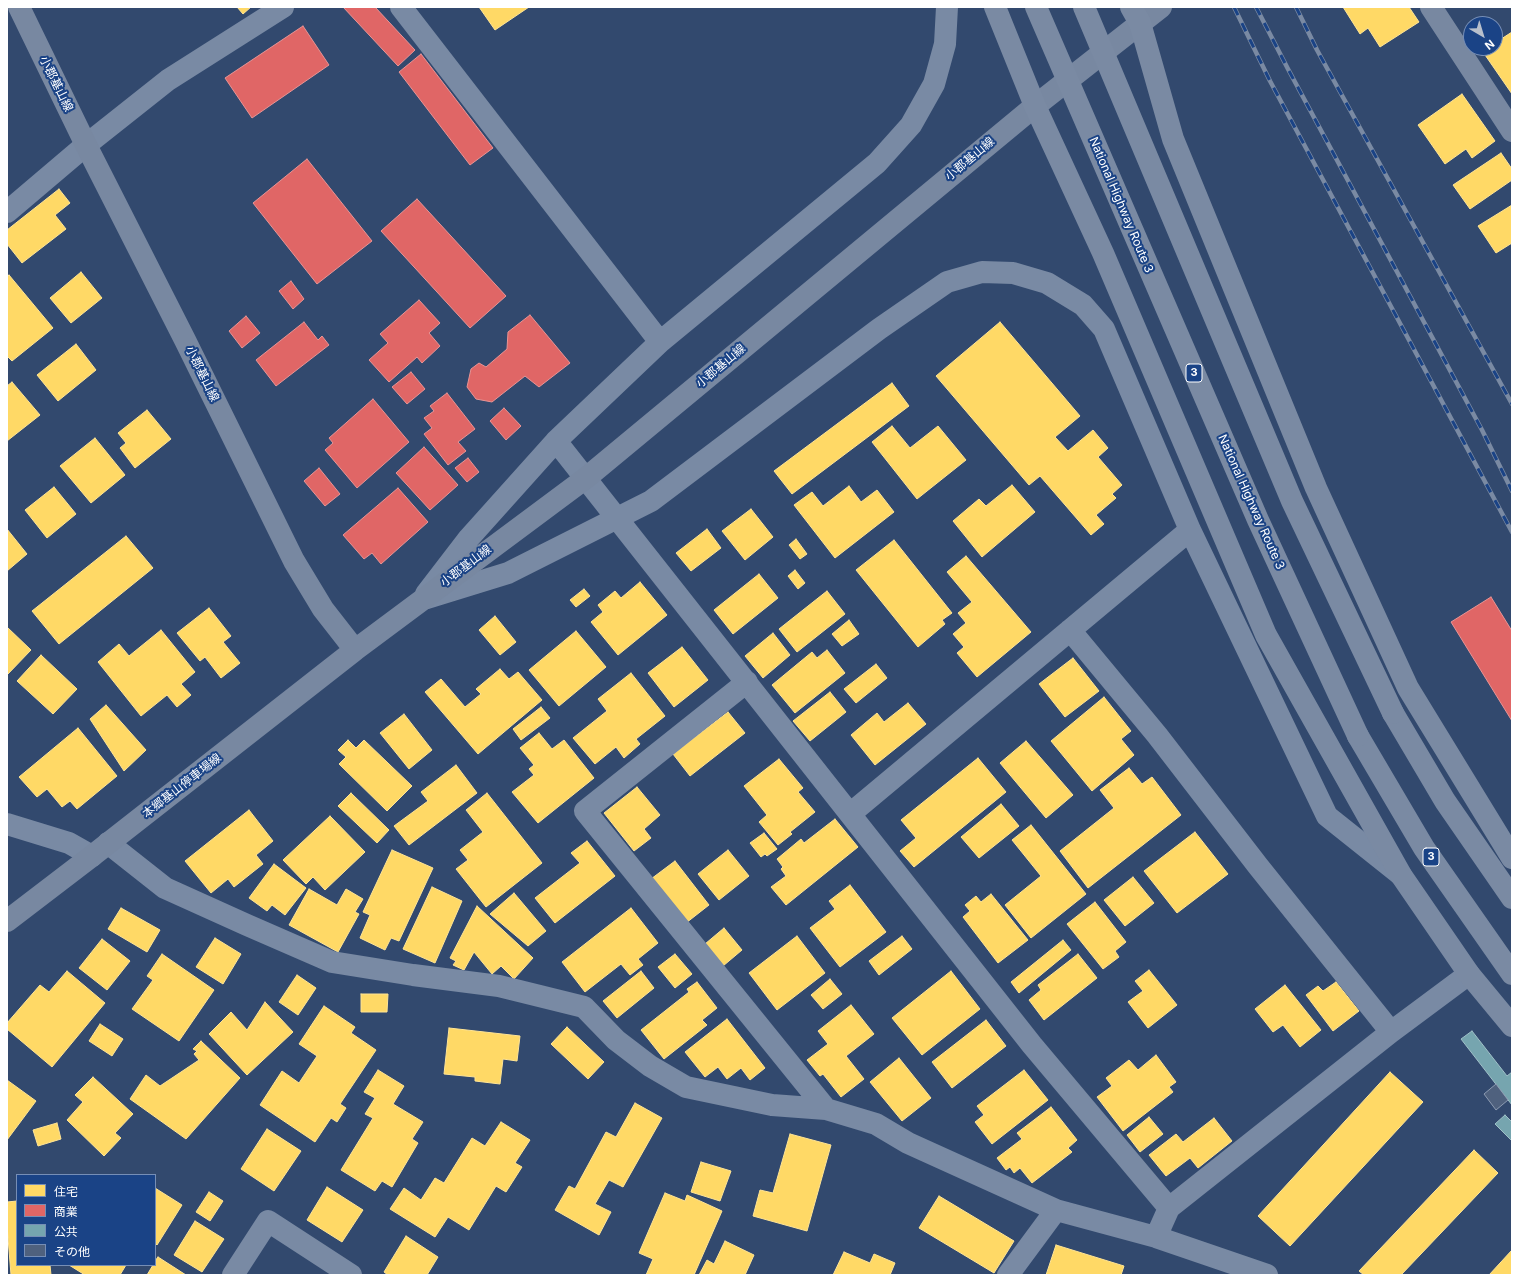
<!DOCTYPE html>
<meta charset="utf-8">
<style>
body{margin:0}
#map{position:relative;width:1519px;height:1282px;overflow:hidden;background:#32496e;font-family:Inter,"Noto Sans JP",sans-serif}
canvas{display:block}
.frame{position:absolute;inset:0;border:8px solid #fff;pointer-events:none}
.legend{position:absolute;left:16px;top:1174px;width:140px;height:92px;box-sizing:border-box;background:#1a4386;border:1px solid #768eb6;margin:0;padding:5px 7px;list-style:none;font-size:12px;color:#fff}
.legend li{display:flex;align-items:center;gap:8px;height:20px}
.legend b{width:20px;border:1px solid #768eb6}
.north{position:absolute;left:1463px;top:16px;width:40px;height:40px;box-sizing:border-box;background:#1a4386;border:1px solid #768eb6;border-radius:50%;rotate:142deg;font-size:11px;font-weight:700;line-height:16px;text-align:center;color:#fff}
.north::after{content:'';display:block;margin:auto;width:14px;height:18px;background:#b7bfcc;clip-path:polygon(50% 0,100% 100%,50% 72%,0 100%)}
</style>
<div id="map">
<canvas width="1519" height="1282"></canvas>
<div class="frame"></div>
<ul class="legend">
<li><b style="height:11px;background:#ffd966"></b>住宅</li>
<li><b style="height:11px;background:#e06666"></b>商業</li>
<li><b style="height:11px;background:#76a5af"></b>公共</li>
<li><b style="height:11px;background:#4f617e"></b>その他</li>
</ul>
<div class="north">N</div>
</div>
<script>
const context = document.querySelector('canvas').getContext('2d');
context.lineJoin = 'round';
function fill(path, color) {
  context.fillStyle = color;
  context.fill(path, 'evenodd');
}
function toPath(rows) {
  const path = new Path2D();
  for (const r of rows) {
    path.moveTo(r[0], r[1]);
    for (let i = 2; i < r.length; i += 2) path.lineTo(r[i], r[i + 1]);
  }
  return path;
}
function strokePath(path, color, width, dash) {
  context.strokeStyle = color;
  context.lineWidth = width;
  context.lineCap = dash ? 'butt' : 'round';
  context.setLineDash(dash || []);
  context.stroke(path);
}
function drawText(font, color, halo, rows, align = 'center') {
  context.font = font + ' Inter,"Noto Sans JP",sans-serif';
  context.lineWidth = 4;
  context.setLineDash([]);
  context.textBaseline = 'middle';
  context.strokeStyle = halo;
  context.fillStyle = color;
  for (const [text, x, y, turn = 0] of rows) {
    context.save();
    context.translate(x, y);
    context.rotate((+turn || 0) * Math.PI / 180);
    context.textAlign = isNaN(turn) ? turn : align;
    if (halo) context.strokeText(text, 0, 0);
    context.fillText(text, 0, 0);
    context.restore();
  }
}
const homes = toPath([
 [237,7,251,7,243,14,237,7],
 [479,7,529,7,495,30,479,7],
 [1343,7,1409,7,1419,22,1380,47,1368,28,1360,34,1343,7],
 [1512,32,1512,94,1483,52,1488,48,1495,48,1495,43,1512,32],
 [1462,94,1495,141,1472,158,1466,149,1445,164,1418,125,1462,94],
 [1501,153,1512,169,1512,180,1470,209,1453,185,1501,153],
 [59,189,70,203,55,215,66,229,22,263,7,244,7,230,59,189],
 [1512,205,1512,243,1496,253,1478,226,1512,205],
 [81,272,102,298,71,323,50,298,81,272],
 [9,275,53,328,12,361,7,356,7,277,9,275],
 [1000,322,1080,416,1055,437,1068,451,1093,430,1108,448,1098,457,1122,485,1112,494,1116,498,1096,515,1104,524,1091,535,1040,476,1029,485,936,376,1000,322],
 [76,344,96,370,58,401,37,375,76,344],
 [12,382,40,415,7,441,7,386,12,382],
 [892,383,909,406,792,494,774,471,892,383],
 [147,410,171,439,135,468,120,448,126,443,118,433,147,410],
 [892,426,910,448,938,426,966,460,917,499,872,442,892,426],
 [95,438,125,475,91,503,60,466,95,438],
 [1012,485,1035,512,982,557,953,521,979,499,986,506,1012,485],
 [849,486,861,502,877,490,894,512,835,558,794,505,812,492,823,506,849,486],
 [54,487,76,514,47,538,25,510,54,487],
 [751,509,773,537,745,560,722,531,751,509],
 [7,529,27,554,7,571,7,529],
 [707,529,721,548,691,571,676,553,707,529],
 [126,536,153,568,59,644,32,611,126,536],
 [796,539,807,554,800,559,789,545,796,539],
 [894,540,952,613,942,620,945,624,918,647,856,570,894,540],
 [966,556,1031,632,977,677,957,653,964,647,953,634,966,623,958,613,972,602,947,572,966,556],
 [795,570,805,583,798,589,788,576,795,570],
 [759,574,778,598,733,634,714,610,759,574],
 [640,582,667,615,618,655,591,622,603,612,598,605,615,591,621,598,640,582],
 [584,589,590,596,576,607,570,600,584,589],
 [827,591,845,614,797,652,779,629,827,591],
 [209,608,231,636,223,642,240,663,221,678,205,657,200,661,177,633,209,608],
 [495,616,516,642,500,655,479,630,495,616],
 [849,620,859,634,842,646,832,634,849,620],
 [7,627,31,650,7,675,7,627],
 [161,630,195,672,181,684,191,695,177,707,167,695,141,716,98,662,119,644,129,656,161,630],
 [576,631,606,667,559,706,529,670,576,631],
 [773,633,790,655,763,678,745,656,773,633],
 [682,647,708,680,674,707,648,673,682,647],
 [827,650,845,673,795,713,772,685,812,652,817,658,827,650],
 [41,655,77,689,53,714,17,681,41,655],
 [1073,658,1099,691,1065,717,1039,684,1073,658],
 [876,664,887,678,856,703,844,689,876,664],
 [500,669,509,679,518,672,542,700,478,754,425,692,441,679,465,707,481,694,476,689,500,669],
 [631,673,665,716,636,739,640,744,624,758,616,747,595,764,573,738,607,711,598,699,631,673],
 [830,692,846,712,810,741,793,721,830,692],
 [1104,697,1131,731,1121,739,1134,755,1092,791,1051,741,1104,697],
 [908,703,926,724,875,765,851,735,877,713,884,722,908,703],
 [106,705,146,750,124,771,90,719,106,705],
 [541,707,550,718,521,740,513,729,541,707],
 [728,712,745,733,690,776,673,754,728,712],
 [404,714,432,750,409,769,380,733,404,714],
 [78,728,117,776,77,809,70,801,62,807,47,789,37,797,19,777,78,728],
 [539,733,552,749,564,740,594,778,538,823,512,792,534,775,529,769,534,765,520,748,539,733],
 [348,740,356,748,364,740,412,786,387,811,339,764,346,757,338,750,348,740],
 [1026,741,1073,795,1046,818,1000,763,1026,741],
 [978,758,1006,792,914,867,900,851,916,838,901,820,978,758],
 [779,759,803,788,798,792,815,812,790,832,792,834,778,845,759,822,767,815,744,786,779,759],
 [456,765,477,793,409,845,394,826,428,801,421,792,456,765],
 [1129,768,1142,784,1152,777,1181,815,1088,888,1060,851,1114,808,1100,790,1129,768],
 [637,787,660,815,644,829,651,838,634,851,604,813,637,787],
 [351,793,389,830,377,843,338,806,351,793],
 [487,793,542,863,486,907,456,869,468,860,460,850,483,832,466,810,487,793],
 [1001,804,1019,826,979,858,961,837,1001,804],
 [249,810,273,841,256,855,263,864,234,887,228,879,211,893,185,861,249,810],
 [330,816,365,852,325,890,313,877,306,884,283,860,330,816],
 [835,819,858,847,786,905,771,887,786,876,781,869,783,867,777,859,801,839,804,843,835,819],
 [1031,825,1086,894,1031,938,1005,905,1041,876,1012,840,1031,825],
 [1195,832,1228,874,1177,913,1144,871,1195,832],
 [764,833,777,849,767,856,765,854,761,857,750,843,764,833],
 [587,841,615,876,555,923,535,898,580,863,571,853,587,841],
 [392,850,433,868,399,941,391,938,385,950,360,938,370,915,363,912,392,850],
 [728,850,749,876,719,900,698,874,728,850],
 [675,861,709,905,686,923,651,879,675,861],
 [274,864,306,888,285,915,272,905,267,911,249,898,274,864],
 [1133,877,1154,903,1125,926,1104,900,1133,877],
 [850,885,886,932,840,967,810,928,835,909,829,901,850,885],
 [432,887,462,901,435,963,403,949,432,887],
 [309,889,337,905,346,889,363,899,355,912,359,914,338,952,289,925,309,889],
 [514,893,546,931,528,946,490,914,514,893],
 [991,894,1028,940,998,963,963,917,970,911,965,905,976,896,981,902,991,894],
 [1095,902,1126,942,1115,951,1119,957,1103,969,1067,924,1095,902],
 [477,906,533,958,514,979,501,966,492,974,474,952,464,970,453,965,456,961,450,958,477,906],
 [121,908,160,930,147,952,108,929,121,908],
 [631,908,658,943,638,959,643,965,630,975,621,964,585,992,562,962,631,908],
 [724,928,742,950,723,966,705,944,724,928],
 [797,936,825,973,777,1010,749,973,797,936],
 [902,936,912,949,879,975,869,961,902,936],
 [215,938,241,954,223,984,196,967,215,938],
 [102,939,130,961,107,990,79,968,102,939],
 [1063,940,1071,950,1019,993,1011,982,1063,940],
 [162,954,214,990,179,1041,132,1009,153,980,147,976,162,954],
 [675,954,692,974,675,988,658,967,675,954],
 [1078,954,1097,978,1044,1020,1029,1000,1041,990,1038,985,1078,954],
 [1149,970,1177,1005,1148,1028,1128,1002,1143,991,1135,981,1149,970],
 [67,971,105,1003,52,1067,7,1029,7,1023,40,985,49,992,67,971],
 [641,971,654,988,617,1018,603,1001,641,971],
 [951,971,980,1009,922,1055,892,1018,951,971],
 [297,975,316,988,298,1015,279,1002,297,975],
 [830,979,842,994,823,1009,811,995,830,979],
 [697,982,717,1008,702,1020,707,1025,664,1059,641,1030,689,992,687,989,697,982],
 [1336,982,1359,1011,1333,1031,1306,995,1318,986,1323,991,1336,982],
 [1285,985,1321,1030,1300,1047,1283,1025,1273,1032,1255,1009,1285,985],
 [361,994,388,994,387,1012,361,1012,361,994],
 [265,1002,293,1032,247,1075,209,1034,231,1012,247,1030,265,1002],
 [851,1005,874,1034,846,1056,864,1079,841,1097,823,1074,820,1076,807,1060,828,1044,818,1031,851,1005],
 [324,1006,355,1027,351,1033,376,1050,340,1104,346,1108,337,1122,331,1118,315,1142,260,1105,282,1071,299,1083,317,1056,299,1044,324,1006],
 [727,1019,765,1068,750,1080,741,1068,727,1079,718,1067,705,1077,685,1052,727,1019],
 [986,1020,1006,1046,952,1088,932,1062,986,1020],
 [100,1024,123,1039,112,1056,89,1041,100,1024],
 [567,1027,604,1062,588,1079,551,1044,567,1027],
 [449,1028,520,1036,517,1061,503,1059,500,1084,475,1081,475,1077,444,1074,449,1028],
 [201,1041,240,1078,186,1139,130,1099,146,1075,160,1086,199,1060,194,1054,197,1051,193,1049,201,1041],
 [1156,1055,1176,1082,1169,1087,1173,1092,1123,1131,1097,1097,1112,1086,1106,1078,1129,1060,1138,1070,1156,1055],
 [899,1058,931,1098,902,1121,870,1082,899,1058],
 [378,1070,404,1086,393,1104,423,1122,412,1139,418,1143,392,1187,382,1181,375,1191,341,1170,373,1118,365,1114,375,1098,364,1092,378,1070],
 [1024,1070,1048,1100,992,1144,975,1122,984,1115,977,1106,1024,1070],
 [1390,1072,1423,1102,1290,1246,1258,1216,1390,1072],
 [93,1077,133,1114,115,1133,121,1138,104,1156,67,1120,83,1102,75,1095,93,1077],
 [7,1080,36,1101,7,1140,7,1080],
 [635,1103,662,1118,623,1187,609,1180,595,1204,611,1212,599,1235,555,1210,569,1186,575,1189,606,1132,616,1137,635,1103],
 [1051,1107,1077,1140,1068,1148,1072,1152,1032,1183,1020,1168,1014,1173,1010,1167,1006,1170,997,1158,1022,1139,1017,1133,1051,1107],
 [1149,1117,1163,1134,1140,1152,1127,1135,1149,1117],
 [1214,1118,1232,1141,1198,1168,1190,1158,1166,1176,1149,1155,1176,1134,1183,1142,1214,1118],
 [501,1122,530,1140,515,1163,522,1167,506,1192,496,1186,469,1230,448,1217,435,1237,390,1209,404,1188,421,1200,435,1178,444,1183,472,1138,485,1146,501,1122],
 [57,1123,61,1139,38,1146,33,1130,57,1123],
 [267,1129,301,1151,274,1191,241,1169,267,1129],
 [790,1134,831,1145,807,1231,753,1216,760,1190,773,1193,790,1134],
 [1474,1150,1498,1173,1401,1275,1364,1275,1359,1271,1474,1150],
 [701,1162,731,1171,720,1201,691,1192,701,1162],
 [327,1187,363,1210,342,1242,307,1220,327,1187],
 [155,1188,182,1205,157,1245,155,1243,155,1188],
 [209,1192,223,1201,210,1221,196,1212,209,1192],
 [665,1193,685,1201,687,1195,722,1211,694,1275,646,1275,653,1259,639,1253,665,1193],
 [939,1196,1014,1241,994,1273,919,1228,939,1196],
 [17,1201,17,1265,50,1265,51,1275,11,1275,7,1225,7,1202,17,1201],
 [195,1221,224,1239,202,1272,174,1255,195,1221],
 [406,1236,438,1257,427,1275,388,1275,384,1272,406,1236],
 [725,1241,754,1255,745,1275,699,1275,707,1260,714,1264,725,1241],
 [1056,1245,1124,1266,1121,1275,1046,1275,1056,1245],
 [1512,1250,1512,1275,1489,1275,1512,1250],
 [844,1252,870,1263,874,1254,895,1263,890,1275,833,1275,844,1252],
 [158,1257,186,1275,147,1275,153,1265,155,1265,155,1261,158,1257],
 [69,1265,126,1265,120,1275,85,1275,69,1265]
]);
const shops = toPath([
 [343,7,375,7,415,50,398,66,343,7],
 [303,26,329,65,252,118,225,78,303,26],
 [421,54,493,148,470,165,399,72,421,54],
 [307,159,372,241,317,284,253,203,307,159],
 [417,199,506,296,470,328,381,231,417,199],
 [291,281,304,299,293,309,279,291,291,281],
 [419,300,440,323,429,333,440,346,422,363,417,357,389,382,369,360,388,343,380,334,419,300],
 [530,315,570,363,539,387,525,376,492,402,476,399,467,387,471,369,479,363,486,367,507,349,508,332,530,315],
 [246,316,260,333,242,348,229,331,246,316],
 [304,322,318,340,322,336,329,345,276,386,256,360,304,322],
 [411,372,425,389,407,404,392,387,411,372],
 [447,393,475,429,458,442,466,451,448,465,424,434,432,428,424,418,434,411,430,406,447,393],
 [373,399,409,442,357,488,325,450,333,443,329,438,373,399],
 [504,408,521,426,506,440,490,421,504,408],
 [424,447,458,485,430,510,396,473,424,447],
 [468,458,479,472,467,482,455,468,468,458],
 [319,468,340,494,325,506,304,481,319,468],
 [398,488,428,522,381,564,372,553,364,559,343,535,398,488],
 [1491,597,1512,631,1512,721,1451,622,1491,597]
]);
const public = toPath([
 [1472,1031,1507,1076,1512,1072,1512,1105,1461,1039,1472,1031],
 [1505,1115,1512,1122,1512,1141,1495,1124,1505,1115]
]);
const building = toPath([
 [1496,1084,1508,1100,1496,1110,1484,1094,1496,1084]
]);
const minor = toPath([
 [401,7,660,342],
 [7,212,86,145,168,80,283,7],
 [556,441,1032,1045,1169,1208],
 [426,594,469,538,556,441,660,342,877,163,911,125,934,84,945,44,947,7],
 [427,598,508,573,651,501,879,329,947,282,982,272,1013,273,1047,283,1083,305,1104,329,1190,530,1327,816,1401,875],
 [1070,630,1157,735,1258,866,1391,1032],
 [747,682,585,811,826,1109],
 [850,814,1190,530],
 [7,824,69,843,92,856],
 [108,843,165,888,247,925,332,962,413,975,499,986,584,1007,616,1040,650,1066,686,1087,772,1105,826,1109,876,1124,908,1143,1056,1210,1156,1237,1267,1275],
 [1156,1237,1169,1208,1391,1032,1469,974],
 [233,1275,268,1221,351,1275],
 [1008,1275,1056,1210]
]);
const major = toPath([
 [19,7,86,145,185,340,294,561,323,609,355,650],
 [1431,7,1512,131],
 [7,921,92,856,355,650,586,478,1035,106,1161,7]
]);
const highway = toPath([
 [995,7,1035,106,1103,253,1266,635,1401,875,1469,974,1512,1026],
 [1131,7,1140,23,1173,139,1316,488,1408,688,1512,858],
 [1393,713,1445,801,1512,898],
 [1358,736,1424,848,1512,974]
]);
const rail = toPath([
 [1234,7,1270,81,1512,532],
 [1256,7,1288,69,1482,430,1512,491],
 [1296,7,1317,50,1512,404]
]);
const highwayBridge = toPath([
 [1036,7,1258,520,1358,736],
 [1084,7,1292,501,1393,713]
]);
const shields = [
 [1194,373,16],
 [1431,857,16]
];
const shieldNames = [
 ["3",1194,373],
 ["3",1431,857]
];
const streetNames = [
 ["小郡基山線",56,84,64],
 ["小郡基山線",970,159,-40],
 ["National Highway Route 3",1121,205,67],
 ["小郡基山線",721,366,-40],
 ["小郡基山線",202,374,64],
 ["National Highway Route 3",1251,502,66],
 ["小郡基山線",466,566,-37],
 ["本郷基山停車場線",182,786,-38]
];
fill(homes, '#ffd966');
strokePath(homes, '#ffe494', 1);
fill(shops, '#e06666');
strokePath(shops, '#e99494', 1);
fill(public, '#76a5af');
strokePath(public, '#9fc0c7', 1);
fill(building, '#4f617e');
strokePath(building, '#8d9bb1', 1);
strokePath(minor, '#798aa4', 22);
strokePath(major, '#7888a1', 22);
strokePath(highway, '#7a8aa3', 22);
strokePath(rail, '#7a8aa3', 4.5);
strokePath(rail, '#1a4386', 3, [9]);
strokePath(highwayBridge, '#7a8aa3', 22);
for (const [x, y, w] of shields) {
  const box = new Path2D();
  box.roundRect(x - w / 2, y - 9, w, 18, 3);
  context.fillStyle = '#1a4386';
  context.fill(box);
  strokePath(box, '#fff', 1);
}
drawText('bold 11px', '#fff', null, shieldNames);
drawText('12px', '#fff', '#1a4386', streetNames);
</script>
